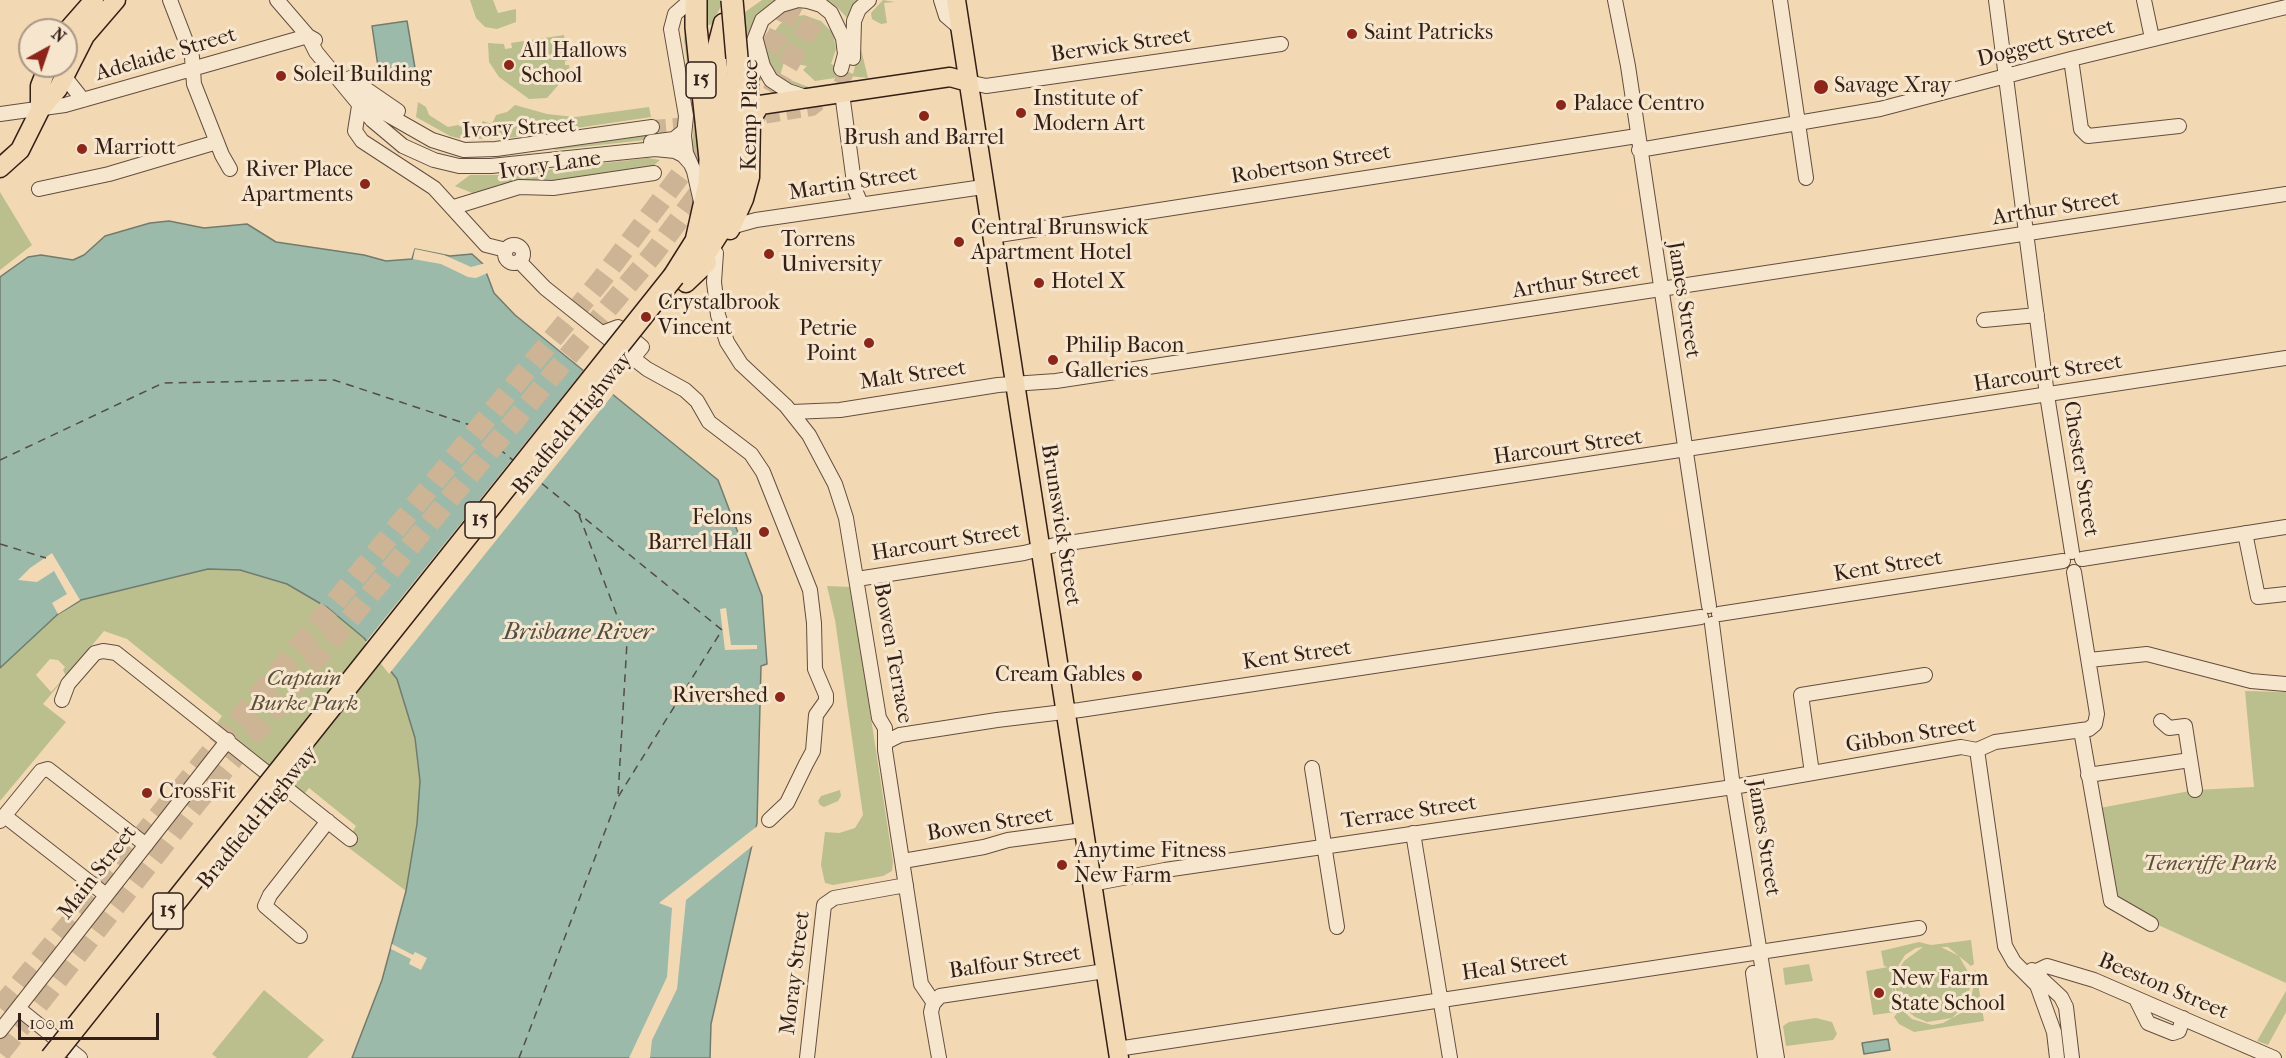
<!DOCTYPE html>
<style>
body{margin:0}
#map{position:relative;width:2286px;height:1058px;overflow:hidden;background:#f3d9b3;font-family:"IM FELL French Canon",serif}
canvas{display:block}
.north{position:absolute;left:18px;top:18px;width:60px;height:60px;box-sizing:border-box;background:#f7e6ce;border:2px solid #a99685;border-radius:50%;rotate:40deg;font-size:16px;font-weight:700;line-height:24px;text-align:center;color:#331f17}
.north::after{content:'';display:block;margin:auto;width:21px;height:27px;background:#8f2418;clip-path:polygon(50% 0,100% 100%,50% 72%,0 100%)}
.scale{position:absolute;left:18px;top:1013px;width:141px;height:27px;box-sizing:border-box;border:3px solid #331f17;border-top:0;padding-left:8px;font-size:18px;line-height:21px;white-space:nowrap;color:#331f17;-webkit-text-stroke:4px #f7e6ce;paint-order:stroke}
</style>
<div id="map">
<canvas width="2286" height="1058"></canvas>
<div class="north">N</div>
<div class="scale">100 m</div>
</div>
<script>
const context = document.querySelector('canvas').getContext('2d');
context.lineJoin = 'round';
function fill(path, color) {
  context.fillStyle = color;
  context.fill(path, 'evenodd');
}
function toPath(rows) {
  const path = new Path2D();
  for (const r of rows) {
    if (r.length === 3) {
      path.moveTo(r[0] + r[2], r[1]);
      path.arc(r[0], r[1], r[2], 0, 2 * Math.PI);
      continue;
    }
    path.moveTo(r[0], r[1]);
    for (let i = 2; i < r.length; i += 2) path.lineTo(r[i], r[i + 1]);
  }
  return path;
}
function strokePath(path, color, width, dash) {
  context.strokeStyle = color;
  context.lineWidth = width;
  context.lineCap = dash ? 'butt' : 'round';
  context.setLineDash(dash || []);
  context.stroke(path);
}
function drawText(font, color, halo, rows, align = 'center') {
  context.font = font + ' "IM FELL French Canon",serif';
  context.lineWidth = 6;
  context.setLineDash([]);
  context.textBaseline = 'middle';
  context.strokeStyle = halo;
  context.fillStyle = color;
  for (const [text, x, y, turn = 0] of rows) {
    context.save();
    context.translate(x, y);
    context.rotate((+turn || 0) * Math.PI / 180);
    context.textAlign = isNaN(turn) ? turn : align;
    if (halo) context.strokeText(text, 0, 0);
    context.fillText(text, 0, 0);
    context.restore();
  }
}
const green = toPath([
 [470,0,493,0,498,13,516,9,516,22,497,29,485,27,476,18],
 [707,0,724,0,712,24,706,26],
 [762,0,781,0,750,35,743,35,742,14],
 [824,0,860,0,849,20,838,8],
 [883,0,895,2,884,3,887,23,881,24,872,19,871,13],
 [686,10,705,158,697,169,689,145,693,139,694,117,684,40],
 [804,15,821,21,833,33,836,49,831,64,853,74,860,45,868,78,848,76,815,81,803,70,807,66,784,62,780,76,811,88,794,87,780,80,771,70,766,57,769,39,780,24,792,17],
 [564,35,568,60,565,61,565,65,569,65,571,79,562,81,547,98,529,99,499,77,489,62,488,43,504,44,505,49,512,48,511,43],
 [418,102,426,107,429,115,448,127,458,125,467,130,479,127,483,121,492,124,496,115,507,112,515,105,547,114,575,117,649,107,651,117,509,138,462,139,450,136,416,117],
 [653,132,654,139,555,150,554,147],
 [648,158,660,160,652,167,477,195,455,186,470,175,502,175],
 [0,192,32,245,0,270],
 [208,569,240,570,287,584,328,608,364,638,397,679,415,738,420,781,417,824,406,891,345,845,356,826,309,788,302,797,217,723,222,716,127,639,104,631,43,704,66,722,0,801,0,668,58,614,80,600],
 [50,659,58,660,65,667,63,670,66,676,51,692,36,675],
 [827,586,851,587,893,862,892,871,883,876,833,885,825,883,821,865,825,832,839,833,855,828,863,815,835,620],
 [2245,691,2286,692,2286,983,2154,923,2116,900,2100,808,2195,790,2254,787],
 [840,790,841,796,838,801,824,807,820,805,818,801,821,796],
 [1971,940,1974,964,1971,966,1948,947,1941,947,1959,956,1971,977,1968,1001,1952,1018,1927,1022,1915,1017,1905,1009,1898,998,1895,985,1897,972,1904,961,1923,947,1916,948,1905,955,1897,968,1895,989,1901,1009,1912,1019,1932,1025,1943,1023,1961,1013,1969,1005,1974,985,1972,973,1976,970,1984,1021,1914,1032,1899,1024,1894,1017,1897,1013,1889,967,1896,1012,1873,1015,1866,971,1888,967,1884,966,1881,951,1919,942,1931,945],
 [1809,964,1813,981,1785,985,1783,968],
 [264,990,324,1040,307,1058,217,1058,212,1054],
 [2286,991,2286,1012,2268,1045,2257,1041],
 [1816,1018,1832,1022,1837,1034,1833,1040,1786,1046,1783,1026,1789,1022]
]);
const water = toPath([
 [407,21,415,68,379,73,372,26,407,21],
 [169,221,204,228,247,224,276,242,364,255,386,261,412,259,415,249,450,256,472,254,483,264,494,293,515,315,718,480,762,596,767,664,761,666,757,823,711,1024,710,1058,352,1058,382,980,406,891,417,824,420,781,415,738,397,679,364,638,328,608,287,584,240,570,208,569,81,600,58,614,0,668,0,277,28,257,41,255,73,260,84,255,105,236,150,223,169,221],
 [1888,1039,1890,1050,1864,1054,1862,1043,1888,1039]
]);
const pier = toPath([
 [415,249,444,255,471,267,486,263,490,272,476,278,468,277,441,264,413,259],
 [586,367,615,392,389,674,365,643],
 [52,553,80,600,58,614,52,603,67,594,54,571,37,582,18,580,30,568],
 [726,608,731,645,757,645,757,649,725,650,720,609],
 [760,824,756,843,686,900,677,989,652,1040,650,1058,629,1058,667,977,672,908,659,903],
 [392,944,413,955,415,952,427,958,421,970,409,964,411,959,391,949]
]);
const ferry = toPath([
 [0,460,163,383,334,380,470,425,514,461],
 [579,515,627,642,618,796],
 [0,544,46,558],
 [519,1058,618,797,722,630,529,473]
]);
const minorTunnel = toPath([
 [745,120,812,109,835,91,848,72],
 [652,127,713,122]
]);
const highwayTunnel = toPath([
 [751,76,778,35,795,0],
 [754,118,771,95,825,0],
 [0,1008,601,280,715,129],
 [0,1053,198,801,654,253,711,177]
]);
const minor = toPath([
 [170,0,192,57,194,84,222,155,230,169],
 [277,0,308,36,315,40],
 [691,0,675,14,671,29,686,116,684,136,686,153,694,171,701,202],
 [941,0,946,16,960,28],
 [1615,0,1628,66,1709,606],
 [1780,0,1806,178],
 [1996,0,2047,395,2072,552],
 [2144,0,2152,38],
 [308,36,316,52,372,120,403,146,434,160,459,166,491,166,655,149,675,151,683,155,691,164],
 [756,40,763,66,771,80,788,91,806,97],
 [853,58,854,21,859,9,869,0],
 [2071,59,2081,129,2088,136,2179,126],
 [64,76,83,100],
 [350,78,398,111],
 [968,82,986,86,1281,44],
 [355,92,381,111,432,140,464,150,496,149,652,127],
 [842,93,855,190,861,204],
 [359,106,355,131,362,141,434,188,486,245,506,250],
 [0,114,65,105,308,36],
 [751,120,753,43,762,20,781,5,798,0,808,1,821,5,831,13,843,38,845,54,841,69],
 [651,142,674,139,684,131],
 [1639,150,1880,109,2071,59,2286,7],
 [39,189,109,174,217,142],
 [454,207,519,187,553,188,654,173],
 [731,227,756,220,983,187],
 [992,236,1637,136],
 [514,254,9],
 [716,253,714,282,718,315,727,342,741,364,786,406,809,435,835,484,846,518,879,718,885,728,885,750,921,984,934,1003],
 [519,261,545,288,624,351,647,369,685,390,697,401,709,422,751,454,763,472,810,590,814,623,815,669,826,695,826,701,816,715,813,751,806,764,787,803,769,820],
 [1984,320,2037,315],
 [602,333,618,327,642,347,633,358],
 [792,412,840,410,998,385,1056,381,2286,194],
 [2245,533,2258,597,2286,594],
 [2082,559,2286,527],
 [857,579,1024,553,1055,545,2286,358],
 [1719,614,2063,561],
 [1712,624,1733,787,1777,1058],
 [2089,660,2147,654,2251,681,2286,684],
 [62,700,68,684,95,653,103,651,116,653,350,839],
 [2161,721,2169,728,2185,726,2195,790],
 [2081,730,2111,901,2151,924],
 [886,742,900,735,997,720,1080,710,1701,617],
 [1977,750,2005,946,2014,962,2037,985,2054,1032,2057,1058],
 [1312,768,1337,927],
 [1812,773,1801,695,1925,675],
 [2088,775,2190,760],
 [6,817,106,895],
 [0,821,41,771,48,769,146,845],
 [1413,833,1450,1058],
 [903,861,984,847,1008,840,1083,830],
 [1091,884,1165,870,1733,787,1961,747,1977,750,1995,742,2089,729,2095,724,2097,714,2074,572],
 [300,936,265,906,270,895,328,821],
 [2032,970,2061,997,2066,1007,2072,1058],
 [1753,973,1765,1058],
 [2028,975,2047,966,2094,980,2274,1058],
 [2136,999,2148,1023,2173,1033,2179,1031,2183,1018],
 [19,1009,80,1058],
 [0,1031,228,740],
 [1117,1049,1919,928],
 [807,1058,824,905,834,898,906,885],
 [939,1058,931,1012,933,1004,940,996,1105,971]
]);
const major = toPath([
 [956,0,1119,1058],
 [66,32,94,0],
 [40,110,40,86,48,66],
 [0,168,20,150,40,110,58,89,85,36,116,0],
 [730,230,744,199,750,177,751,120,760,105,950,77,968,82],
 [696,241,717,212,725,181,726,139,716,50,723,23],
 [686,283,707,263]
]);
const highway = toPath([
 [695,269,723,225,737,186,741,160,737,58],
 [674,276,696,241,709,183,710,159,696,27,696,0]
]);
const highwayBridge = toPath([
 [732,0,737,58],
 [51,1058,674,276]
]);
const markers = [
 [1352,34,6,"#8f2418"],
 [509,65,6,"#8f2418"],
 [281,76,6,"#8f2418"],
 [1821,87,8,"#8f2418"],
 [1561,105,6,"#8f2418"],
 [1021,113,6,"#8f2418"],
 [924,116,6,"#8f2418"],
 [82,149,6,"#8f2418"],
 [365,184,6,"#8f2418"],
 [959,242,6,"#8f2418"],
 [769,254,6,"#8f2418"],
 [1039,283,6,"#8f2418"],
 [646,317,6,"#8f2418"],
 [869,343,6,"#8f2418"],
 [1053,360,6,"#8f2418"],
 [764,532,6,"#8f2418"],
 [1137,676,6,"#8f2418"],
 [780,697,6,"#8f2418"],
 [147,793,6,"#8f2418"],
 [1062,865,6,"#8f2418"],
 [1879,993,6,"#8f2418"]
];
const shields = [
 [701,80,30],
 [480,520,30],
 [168,911,30]
];
const shieldNames = [
 ["15",701,80],
 ["15",480,520],
 ["15",168,911]
];
const poiNames = [
 ["Saint Patricks",1364,34],
 ["All Hallows",521,52],
 ["School",521,77],
 ["Soleil Building",293,76],
 ["Savage Xray",1834,87],
 ["Institute of",1033,100],
 ["Modern Art",1033,125],
 ["Palace Centro",1573,105],
 ["Brush and Barrel",924,139,"center"],
 ["Marriott",94,149],
 ["River Place",353,171,"right"],
 ["Apartments",353,196,"right"],
 ["Central Brunswick",971,229],
 ["Apartment Hotel",971,254],
 ["Torrens",781,241],
 ["University",781,266],
 ["Hotel X",1051,283],
 ["Crystalbrook",658,304],
 ["Vincent",658,329],
 ["Petrie",857,330,"right"],
 ["Point",857,355,"right"],
 ["Philip Bacon",1065,347],
 ["Galleries",1065,372],
 ["Felons",752,519,"right"],
 ["Barrel Hall",752,544,"right"],
 ["Cream Gables",1125,676,"right"],
 ["Rivershed",768,697,"right"],
 ["CrossFit",159,793],
 ["Anytime Fitness",1074,852],
 ["New Farm",1074,877],
 ["New Farm",1891,980],
 ["State School",1891,1005]
];
const streetNames = [
 ["Doggett Street",2046,44,-14],
 ["Berwick Street",1121,46,-8],
 ["Adelaide Street",166,55,-16],
 ["Kemp Place",751,115,-89],
 ["Ivory Street",519,129,-3],
 ["Robertson Street",1311,165,-9],
 ["Ivory Lane",550,166,-8],
 ["Martin Street",853,184,-9],
 ["Arthur Street",2056,209,-9],
 ["Arthur Street",1576,282,-9],
 ["James Street",1683,300,81],
 ["Harcourt Street",2048,374,-9],
 ["Malt Street",913,376,-8],
 ["Bradfield Highway",573,424,-51],
 ["Harcourt Street",1568,448,-8],
 ["Chester Street",2080,469,81],
 ["Brunswick Street",1060,525,81],
 ["Harcourt Street",946,543,-9],
 ["Kent Street",1888,567,-9],
 ["Bowen Terrace",892,653,80],
 ["Kent Street",1297,656,-8],
 ["Gibbon Street",1911,736,-9],
 ["Terrace Street",1409,813,-8],
 ["Bradfield Highway",258,818,-51],
 ["Bowen Street",990,825,-9],
 ["James Street",1763,838,81],
 ["Main Street",98,873,-52],
 ["Balfour Street",1015,963,-8],
 ["Heal Street",1515,967,-8],
 ["Moray Street",796,973,-83],
 ["Beeston Street",2163,987,23]
];
const parkNames = [
 ["Captain",304,680],
 ["Burke Park",304,705],
 ["Teneriffe Park",2210,865]
];
const waterNames = [
 ["Brisbane River",578,633]
];
fill(green, '#babf8d');
fill(water, '#9bbaaa');
strokePath(water, '#717c6f', 1.5);
fill(pier, '#f3d9b3');
strokePath(ferry, '#524e43', 1.5, [8, 6]);
strokePath(minorTunnel, '#cdb494', 14, [14, 7]);
strokePath(highwayTunnel, '#cdb494', 21, [21, 10]);
strokePath(minor, '#634e3e', 16);
strokePath(major, '#331f17', 21);
strokePath(highway, '#331f17', 24);
strokePath(minor, '#f7e6ce', 14);
strokePath(major, '#f3d9b3', 18);
strokePath(highway, '#f3d9b3', 21);
strokePath(highwayBridge, '#331f17', 24, []);
strokePath(highwayBridge, '#f3d9b3', 21);
for (const [x, y, r, color] of markers) {
  const dot = new Path2D();
  dot.arc(x, y, r, 0, 2 * Math.PI);
  context.fillStyle = color;
  context.fill(dot);
  strokePath(dot, '#f7e6ce', 2);
}
for (const [x, y, w] of shields) {
  const box = new Path2D();
  box.roundRect(x - w / 2, y - 18, w, 36, 4.5);
  context.fillStyle = '#f7e6ce';
  context.fill(box);
  strokePath(box, '#331f17', 1.5);
}
drawText('bold 21px', '#331f17', null, shieldNames);
drawText('22px', '#331f17', '#f7e6ce', poiNames, 'left');
drawText('22px', '#331f17', '#f7e6ce', streetNames);
drawText('italic 22px', '#5c4f3a', '#f7e6ce', parkNames);
drawText('italic 24px', '#524e43', '#f7e6ce', waterNames);
</script>
